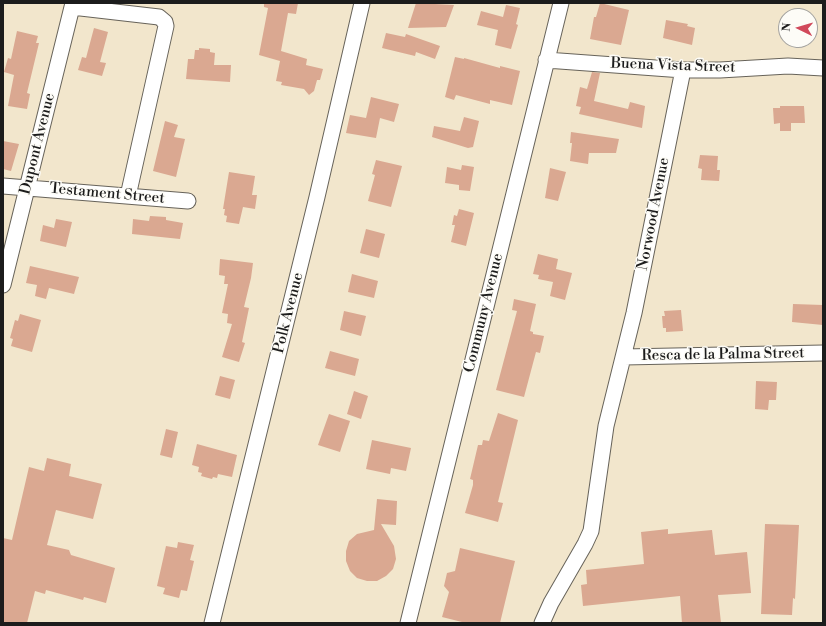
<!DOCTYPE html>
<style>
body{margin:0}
#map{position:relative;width:826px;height:626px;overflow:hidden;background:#f2e6cc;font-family:"Libre Bodoni",serif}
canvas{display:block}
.frame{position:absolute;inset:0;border:4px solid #1c1c1c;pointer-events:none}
.north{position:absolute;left:778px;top:8px;width:40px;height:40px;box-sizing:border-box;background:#fdfcf7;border:1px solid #a3a29f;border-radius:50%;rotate:275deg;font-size:11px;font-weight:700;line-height:16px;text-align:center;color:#1c1c1c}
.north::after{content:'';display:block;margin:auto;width:14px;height:18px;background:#d1495b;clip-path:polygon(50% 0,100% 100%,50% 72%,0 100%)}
</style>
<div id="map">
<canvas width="826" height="626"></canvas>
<div class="frame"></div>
<div class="north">N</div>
</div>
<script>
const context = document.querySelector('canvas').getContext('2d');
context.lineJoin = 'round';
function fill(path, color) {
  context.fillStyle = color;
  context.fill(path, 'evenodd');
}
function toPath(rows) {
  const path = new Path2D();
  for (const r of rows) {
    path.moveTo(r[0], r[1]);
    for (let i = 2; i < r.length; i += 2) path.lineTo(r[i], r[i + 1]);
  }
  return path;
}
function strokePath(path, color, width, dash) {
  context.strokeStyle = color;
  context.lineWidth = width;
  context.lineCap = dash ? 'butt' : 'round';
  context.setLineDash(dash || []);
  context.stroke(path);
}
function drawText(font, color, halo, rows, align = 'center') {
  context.font = font + ' "Libre Bodoni",serif';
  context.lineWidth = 3;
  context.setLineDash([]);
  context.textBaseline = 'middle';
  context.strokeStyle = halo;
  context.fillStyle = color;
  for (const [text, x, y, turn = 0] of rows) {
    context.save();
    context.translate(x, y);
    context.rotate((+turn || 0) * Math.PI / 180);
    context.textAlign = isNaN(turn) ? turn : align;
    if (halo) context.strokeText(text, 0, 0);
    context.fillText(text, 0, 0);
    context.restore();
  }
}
const building = toPath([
 [264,3,298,3,296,14,288,13,281,51,307,59,306,65,323,69,320,80,317,80,314,91,309,95,304,89,281,85,282,82,276,81,280,61,259,55,268,8,264,7],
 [416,3,454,5,446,27,408,28],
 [600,3,629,10,621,45,590,39,594,17,596,17],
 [506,5,520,8,516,24,518,25,511,49,495,45,498,30,477,25,481,11,503,17],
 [666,20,688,24,687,26,695,28,692,45,663,38],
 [94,28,108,32,100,62,106,63,102,76,78,70,82,57,86,58],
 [17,31,38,36,36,43,39,43,27,93,30,94,27,109,8,106,14,75,4,72,8,58,11,59],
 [386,33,405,37,406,34,440,46,435,59,416,52,415,56,382,48],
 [199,48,210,49,210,52,215,53,214,65,231,65,230,82,186,79,188,59,194,59,195,50,199,50],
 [455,57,464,59,464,58,500,68,500,66,520,71,512,105,490,100,490,104,456,95,454,100,445,97],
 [592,72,600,73,594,101,628,109,630,102,645,106,642,128,579,114,581,107,576,106,580,87,587,89],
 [371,97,399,104,394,122,380,118,376,138,346,133,350,115,366,118],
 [780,106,804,106,805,123,791,123,791,131,780,131,780,123,774,124,773,108,780,108],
 [464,117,479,121,473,147,468,148,432,137,434,126,460,131],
 [165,121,178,125,174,137,185,139,176,177,153,171],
 [571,132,619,139,616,153,589,153,588,164,570,161,572,143,570,143],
 [3,141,19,144,11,171,3,169],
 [700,155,718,156,717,170,720,170,719,181,701,180,702,169,698,168],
 [376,160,402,166,391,207,368,201,375,175,372,174],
 [462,165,474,167,470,191,459,190,459,185,445,183,447,167,461,170],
 [550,168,566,172,558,201,545,198],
 [229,172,255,176,252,195,257,195,255,209,243,207,239,224,226,222,227,216,224,215,225,209,223,209],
 [459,209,474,213,466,246,451,242,455,225,452,225,454,215,457,216],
 [150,216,166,217,166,220,183,223,180,239,132,234,133,219,149,221],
 [56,219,72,222,66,247,40,241,43,225,54,228],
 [366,229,385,234,379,258,360,253],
 [538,254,558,259,556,269,572,273,565,300,550,296,553,282,538,279,539,275,533,274],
 [220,259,253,263,251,278,244,307,249,308,242,342,245,343,239,362,222,357,232,324,227,323,228,314,222,313,228,284,224,284,225,276,219,275],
 [30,266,79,277,74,294,49,288,46,299,35,296,37,285,26,283],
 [352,274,378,281,374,298,348,292],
 [514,299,536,304,530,331,533,332,533,334,544,336,540,353,536,352,524,397,496,390,517,311,512,310],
 [793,304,823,305,823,325,792,322],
 [681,310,683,331,666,332,666,328,663,328,662,316,665,316,664,311],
 [344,311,366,316,361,336,340,330],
 [20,314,41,320,32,352,11,346,13,339,10,338,15,320,18,321],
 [330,351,359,359,355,376,325,368],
 [220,376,235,380,230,399,215,395],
 [756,381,777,382,776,400,769,400,768,410,755,409],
 [354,391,368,396,361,419,347,414],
 [498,413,518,420,498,502,503,503,498,522,465,513,473,485,473,480,470,479,478,445,482,445,483,440,489,441],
 [329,414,350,421,340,452,318,445],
 [166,429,178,432,172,458,160,455],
 [372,440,411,448,406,471,391,468,390,474,366,469],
 [197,444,237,455,232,477,218,474,217,478,213,477,212,479,201,476,202,473,198,472,199,467,192,465],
 [47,458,71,464,69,476,102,484,93,519,56,510,47,545,69,550,71,555,115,568,106,603,84,597,83,600,46,590,45,594,35,591,27,623,3,623,3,538,12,540,29,467,44,471],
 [377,499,397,501,396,525,381,524,394,546,396,559,393,569,386,576,377,581,367,581,357,578,350,571,346,561,346,551,349,541,357,534,374,530],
 [765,524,799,525,795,599,793,598,792,615,761,614],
 [668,529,668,534,712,530,715,555,747,552,751,593,718,595,721,623,682,623,680,596,583,606,581,585,587,584,586,570,644,564,641,532],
 [178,542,194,545,190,560,194,561,187,591,181,590,179,598,163,594,165,588,157,586,166,546,177,548],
 [460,548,515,561,500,623,466,623,442,617,449,592,444,586,447,573,455,571]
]);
const minor = toPath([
 [72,7,159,17,165,22,166,26,128,196],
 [546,60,683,70,720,70,788,66,823,68],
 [3,186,188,201],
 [3,285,73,3],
 [624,357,823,353],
 [212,623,317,197,362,3],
 [408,623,561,3],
 [542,623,551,603,585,544,591,531,606,426,634,313,683,70]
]);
const streetNames = [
 ["Buena Vista Street",673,66,2],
 ["Dupont Avenue",38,144,-76],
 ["Testament Street",107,194,5],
 ["Norwood Avenue",654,214,-79],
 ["Polk Avenue",289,313,-76],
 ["Communy Avenue",484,313,-76],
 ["Resca de la Palma Street",723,355,-1]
];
fill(building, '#daa891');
strokePath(minor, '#67635a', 17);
strokePath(minor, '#fff', 15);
drawText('15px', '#1c1c1c', '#fdfcf7', streetNames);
</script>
